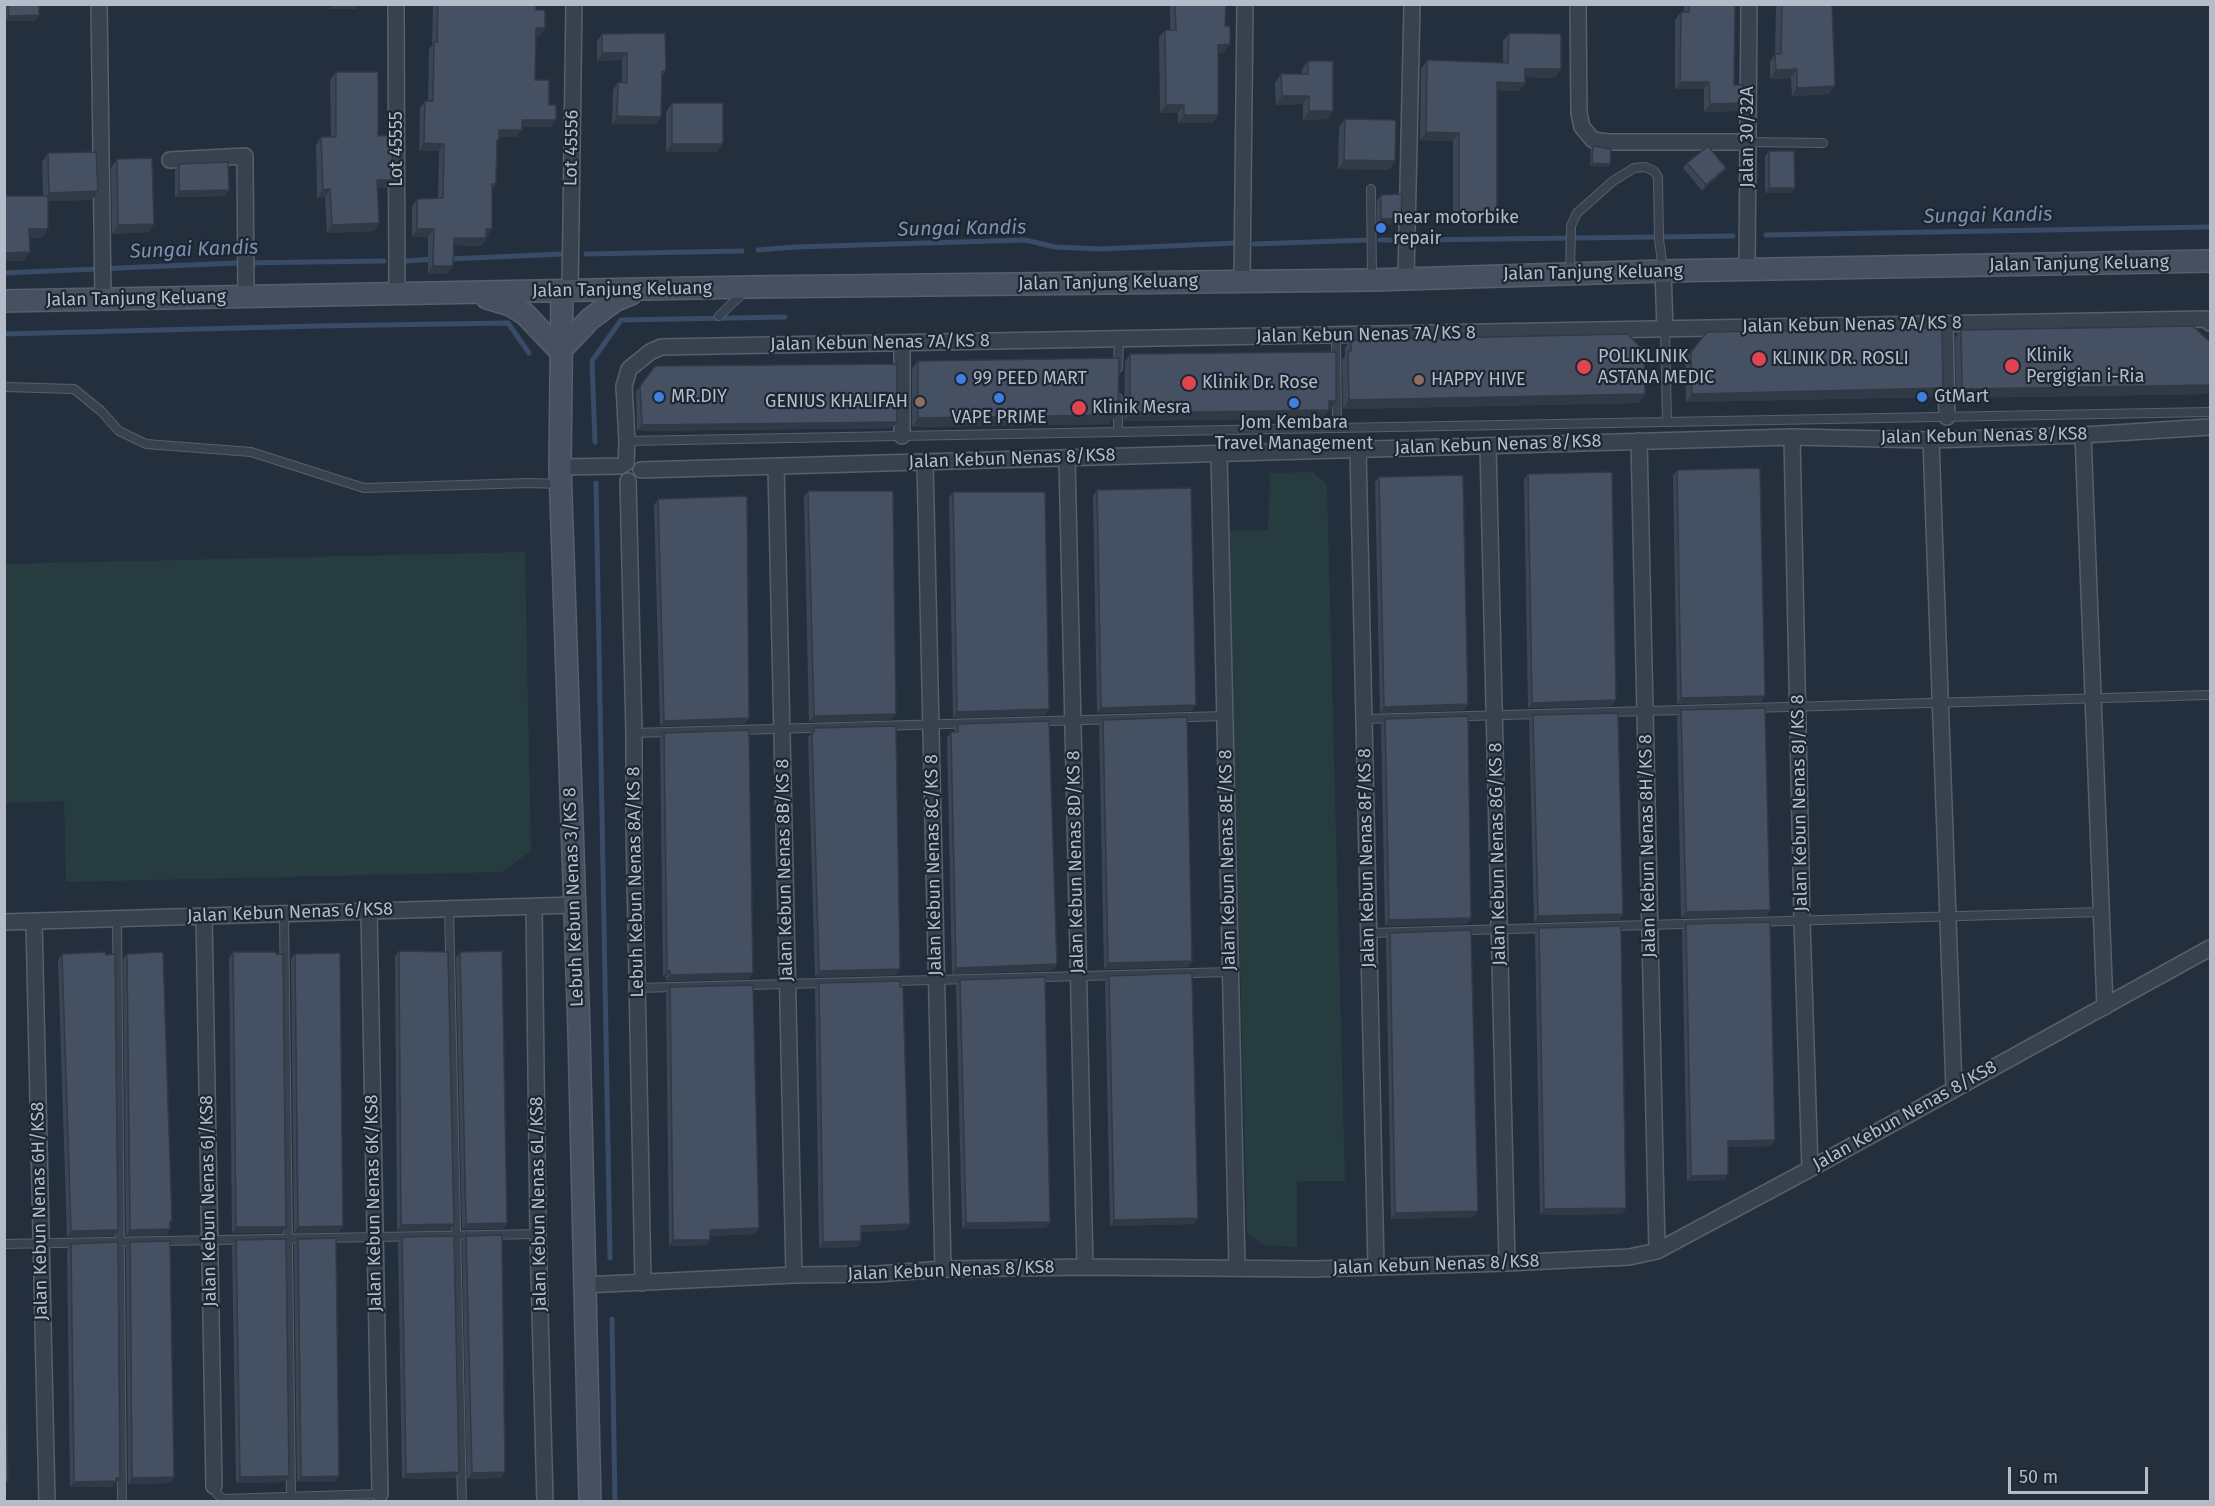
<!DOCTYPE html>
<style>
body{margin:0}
#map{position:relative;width:2215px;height:1506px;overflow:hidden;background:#242f3e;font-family:"Fira Sans",sans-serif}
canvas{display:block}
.frame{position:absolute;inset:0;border:6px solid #b4bcc9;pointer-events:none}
.scale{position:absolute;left:2008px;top:1467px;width:140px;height:27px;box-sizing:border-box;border:3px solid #b4bcc9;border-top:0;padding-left:8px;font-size:18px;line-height:21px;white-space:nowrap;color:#b4bcc9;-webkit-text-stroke:4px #1d2633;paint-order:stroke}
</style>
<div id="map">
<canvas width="2215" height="1506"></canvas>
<div class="frame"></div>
<div class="scale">50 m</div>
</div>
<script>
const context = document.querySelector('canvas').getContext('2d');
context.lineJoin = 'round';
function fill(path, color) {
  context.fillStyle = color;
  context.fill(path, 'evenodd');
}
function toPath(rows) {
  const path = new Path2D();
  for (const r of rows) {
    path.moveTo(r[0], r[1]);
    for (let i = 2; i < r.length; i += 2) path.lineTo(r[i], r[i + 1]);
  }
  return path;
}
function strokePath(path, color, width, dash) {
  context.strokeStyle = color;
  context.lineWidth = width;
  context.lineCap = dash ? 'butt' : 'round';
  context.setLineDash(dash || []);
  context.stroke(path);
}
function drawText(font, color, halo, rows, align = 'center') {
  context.font = font + ' "Fira Sans",sans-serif';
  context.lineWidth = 4.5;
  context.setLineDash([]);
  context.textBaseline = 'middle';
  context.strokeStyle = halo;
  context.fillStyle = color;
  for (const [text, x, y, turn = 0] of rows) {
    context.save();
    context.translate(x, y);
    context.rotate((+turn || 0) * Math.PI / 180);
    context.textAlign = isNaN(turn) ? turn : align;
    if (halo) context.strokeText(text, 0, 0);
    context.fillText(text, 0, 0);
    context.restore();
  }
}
const green = toPath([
 [1313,472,1327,485,1345,1181,1297,1181,1297,1247,1263,1245,1247,1233,1229,531,1268,530,1270,473],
 [525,552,531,851,502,872,66,882,64,801,5,803,5,564]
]);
const stream = toPath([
 [1766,235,2210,227],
 [1380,240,1402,240],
 [1419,240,1733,236],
 [1254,244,1367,240],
 [758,250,795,247,1025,240,1055,247,1100,249,1238,243],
 [586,254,742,251],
 [448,259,563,254],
 [405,261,435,259],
 [4,273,236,263,384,261],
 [4,334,317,326,508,323,529,353],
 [595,442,592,361,621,320,785,317],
 [596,483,610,1258],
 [612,1319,615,1502]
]);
const lane = toPath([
 [1748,142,1823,143],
 [1371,189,1372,279],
 [1570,273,1571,226,1577,213,1613,181,1634,168,1645,167,1654,171,1658,177,1659,239,1663,270],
 [719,316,744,292],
 [1665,328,1667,422],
 [1336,336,1337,428],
 [1118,368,1119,339],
 [4,387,74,389,101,411,119,431,146,444,251,452,364,488,530,483,559,484],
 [1118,432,1118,398],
 [627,441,2210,412],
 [1364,719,2210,695],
 [634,733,1224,716],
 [449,908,462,1502],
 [284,914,291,1498],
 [117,919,122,1502],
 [1369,933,2101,912],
 [637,988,1230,972],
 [4,1244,538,1234],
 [214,1486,217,1494,223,1499,380,1494]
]);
const street = toPath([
 [99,4,103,299],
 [396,4,397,294],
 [1578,4,1579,113,1582,127,1593,140,1608,142,1748,142],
 [170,160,245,156,246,297],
 [1747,270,1749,4],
 [1663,271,1665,328],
 [1406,278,1412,4],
 [1242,281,1245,4],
 [570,292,574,4],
 [1945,324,1947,417],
 [2083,435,2105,1007],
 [902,436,902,343],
 [1792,437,1802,921,1810,1169],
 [1931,440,1954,1088],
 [1639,441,1657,1251],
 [1488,446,1507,1263],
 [1358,449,1376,1267],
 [1219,453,1237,1267],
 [1067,458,1085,1267],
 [925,462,943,1269],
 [776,466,794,1275],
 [560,467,620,466,626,463,627,441,624,386,629,369,650,352,661,347,2205,319,2210,323],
 [641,470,1792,437,1931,440,2083,435,2210,427],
 [628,481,634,733,634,825,643,1283],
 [534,906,538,1234,545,1502],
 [369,911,380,1494],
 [204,916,214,1486],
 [34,921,47,1502],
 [4,922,575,905],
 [584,1285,794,1275,877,1274,943,1269,1085,1267,1314,1269,1507,1263,1629,1257,1657,1251,1810,1169,2210,948]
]);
const secondary = toPath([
 [562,292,560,467,579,1031,590,1502],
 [487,298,510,305,525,314,560,351],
 [4,301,750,287,1372,280,1663,271,2210,261],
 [560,351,590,319,605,308,616,300,631,294]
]);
const wall = toPath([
 [4,4,39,4,35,21,5,21],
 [433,4,536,4,536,10,540,36,536,36,535,80,556,120,550,127,522,127,517,137,499,137,499,140,497,143,496,184,492,189,487,237,481,246,453,245,448,274,428,274,428,237,412,237,412,206,417,199,438,199,439,151,419,151,420,108,425,101,428,101,429,49,432,45],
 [1170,4,1226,4,1224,53,1218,53,1218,115,1212,123,1178,123,1178,113,1160,113,1159,38,1165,30,1170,30],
 [1684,4,1735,4,1734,85,1738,111,1704,112,1704,89,1675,89,1675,20,1681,12,1684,12],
 [1776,4,1836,4,1832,7,1829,94,1792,96,1791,78,1770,79,1770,62,1775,54],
 [1509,33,1555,78,1525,77,1525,83,1519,91,1497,90,1491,220,1453,221,1453,141,1420,140,1421,69,1427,60,1503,63,1503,41],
 [602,34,666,71,662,76,656,124,612,124,613,90,618,82,622,83,622,60,597,61,597,41],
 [1308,61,1333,111,1327,119,1303,120,1303,104,1276,105,1275,83,1281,74,1302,74,1302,69],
 [336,72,378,136,392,180,387,188,377,188,379,223,374,231,327,233,325,197,317,198,316,145,321,137,331,137,330,80],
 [672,103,723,144,717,152,666,152,666,112],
 [1345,119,1395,161,1389,170,1338,169,1339,127],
 [1593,146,1610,164,1608,167,1590,166,1591,149],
 [1769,151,1795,188,1791,193,1765,193,1765,157],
 [48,153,92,200,48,201,48,229,42,238,29,238,24,261,4,261,43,196,42,162],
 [117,159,154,224,148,232,112,234,111,168],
 [1687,163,1726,168,1722,173,1702,191,1683,168],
 [179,164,225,196,175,197,175,170],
 [1381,195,1401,218,1397,224,1377,225,1377,201],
 [1961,330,2211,343,2211,389,2207,394,1956,398,1955,338],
 [1351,340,1645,394,1639,403,1343,409,1342,360,1345,356,1345,348],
 [1691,352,1943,388,1937,397,1686,402,1685,360],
 [1130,354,1331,409,1329,409,1324,418,1124,421,1125,362],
 [918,361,1112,421,1110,421,1109,424,912,427,912,369],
 [655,366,892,428,637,431,636,392],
 [1677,470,1765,696,1761,702,1677,704,1673,476],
 [1528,474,1616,700,1612,706,1528,708,1524,480],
 [1379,477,1468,704,1464,710,1380,713,1375,482],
 [1097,490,1192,711,1097,713,1093,496],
 [808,491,892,720,809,722,804,497],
 [953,492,1049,709,1045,715,953,718,949,498],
 [658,499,745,724,660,726,654,505],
 [1681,710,1770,910,1766,916,1681,918,1677,716],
 [1533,715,1623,914,1619,920,1534,922,1529,720],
 [1385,719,1471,918,1467,924,1385,926,1381,725],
 [1103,720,1192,961,1188,967,1104,969,1099,726],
 [958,724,1053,970,952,974,947,738,951,732,954,732,954,730],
 [814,728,900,969,896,975,815,977,808,738],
 [664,733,749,979,666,981,666,977,663,977,660,738],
 [1686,924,1771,1146,1728,1147,1724,1180,1687,1181,1682,930],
 [1539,928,1622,1214,1540,1215,1535,934],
 [1390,933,1478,1211,1474,1217,1391,1219,1386,939],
 [399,951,450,1230,397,1231,395,957],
 [233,952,282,1233,232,1233,229,958],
 [460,952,507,1223,503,1229,462,1229,456,958],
 [62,954,118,1230,114,1236,67,1237,58,960],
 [127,954,172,1221,170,1224,170,1229,166,1235,126,1236,123,959],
 [295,954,339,1232,294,1233,291,959],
 [1109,976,1198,1218,1194,1224,1110,1226,1105,981],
 [960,980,1046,1228,962,1229,956,985],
 [819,983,910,1224,906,1230,861,1232,861,1241,857,1247,819,1248,815,989],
 [670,987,759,1228,755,1234,710,1236,710,1240,706,1245,669,1246,666,993],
 [466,1236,505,1472,501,1478,467,1479,462,1241],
 [402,1237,455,1478,402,1479,398,1243],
 [298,1239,335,1482,297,1482,294,1245],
 [236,1240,285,1482,236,1483,232,1246],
 [130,1242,174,1477,170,1483,128,1484,126,1248],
 [71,1244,120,1478,116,1484,114,1484,112,1487,70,1487,67,1250]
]);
const shadedWall = toPath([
 [332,4,359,4,356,9,329,9],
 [39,15,35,21,5,21,9,16],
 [536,28,545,28,540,36,530,36],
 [1230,44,1224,53,1212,53,1218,45],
 [602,53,627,53,622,60,597,61],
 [1525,69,1561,69,1555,78,1520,77],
 [1797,69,1791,78,1770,79,1776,70],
 [1497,82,1525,83,1519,91,1491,90],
 [1680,82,1709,82,1704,89,1675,89],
 [1835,86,1829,94,1792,96,1797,88],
 [1282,96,1309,96,1303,104,1276,105],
 [1744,103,1738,111,1704,112,1710,104],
 [1166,105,1184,105,1178,113,1160,113],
 [1309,111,1333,111,1327,119,1303,120],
 [1184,115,1218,115,1212,123,1178,123],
 [617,116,661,117,656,124,612,124],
 [522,120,556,120,550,127,517,127],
 [499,130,522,130,517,137,494,137],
 [1426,132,1459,133,1453,141,1420,140],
 [424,143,444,144,439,151,419,151],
 [672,144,723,144,717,152,666,152],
 [1344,160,1395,161,1389,170,1338,169],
 [1592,163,1610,164,1608,167,1590,166],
 [1726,168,1722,173,1702,191,1706,185],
 [377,180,392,180,387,188,371,188],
 [1769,188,1795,188,1791,193,1765,193],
 [330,189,325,197,317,198,323,190],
 [229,190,225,196,175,197,179,191],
 [98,191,92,200,43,201,49,193],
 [1459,212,1497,212,1491,220,1453,221],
 [1401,218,1397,224,1377,225,1381,219],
 [379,223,374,231,327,233,332,225],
 [154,224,148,232,112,234,118,225],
 [29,229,48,229,42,238,23,238],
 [417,229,434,229,428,237,412,237],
 [486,229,492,229,487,237,481,236],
 [454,238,486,238,481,246,448,245],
 [30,252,24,261,4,261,4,253],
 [433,266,453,266,448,274,428,274],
 [2211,385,2211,389,2207,394,1956,398,1962,389],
 [1943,388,1937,397,1686,402,1692,394],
 [1645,394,1639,403,1343,409,1349,400],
 [1329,401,1336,401,1331,409,1324,409],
 [1329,410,1324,418,1124,421,1130,413],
 [1118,413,1112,421,1110,421,1109,424,912,427,918,418],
 [897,422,892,428,637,431,642,425],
 [1765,696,1761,702,1677,704,1681,698],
 [1616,700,1612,706,1528,708,1532,703],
 [1468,704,1464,710,1380,713,1384,707],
 [1196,705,1192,711,1097,713,1101,708],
 [1049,709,1045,715,953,718,957,712],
 [896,714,892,720,809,722,814,716],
 [749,718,745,724,660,726,664,721],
 [1770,910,1766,916,1681,918,1686,912],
 [1623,914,1619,920,1534,922,1538,916],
 [1471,918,1467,924,1385,926,1389,920],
 [1192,961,1188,967,1104,969,1108,963],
 [1057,964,1053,970,952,974,956,968],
 [900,969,896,975,815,977,819,971],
 [667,971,670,971,666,977,663,977],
 [753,973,749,979,666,981,670,975],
 [1775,1140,1771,1146,1724,1147,1728,1141],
 [1728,1175,1724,1180,1687,1181,1691,1176],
 [1626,1208,1622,1214,1540,1215,1544,1209],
 [1478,1211,1474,1217,1391,1219,1395,1213],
 [1198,1218,1194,1224,1110,1226,1114,1220],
 [1050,1222,1046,1228,962,1229,966,1223],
 [507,1223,503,1229,462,1229,466,1224],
 [454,1224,450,1230,397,1231,401,1225],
 [910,1224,906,1230,857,1232,861,1226],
 [343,1226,339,1232,294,1233,298,1227],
 [236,1227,286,1227,282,1233,232,1233],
 [759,1228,755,1234,706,1236,710,1230],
 [170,1229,166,1235,126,1236,130,1230],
 [118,1230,114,1236,67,1237,71,1231],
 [673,1240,710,1240,706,1245,669,1246],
 [861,1241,857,1247,819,1248,823,1242],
 [459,1472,455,1478,402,1479,406,1474],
 [505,1472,501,1478,467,1479,472,1473],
 [289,1476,285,1482,236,1483,240,1477],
 [339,1476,335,1482,297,1482,301,1477],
 [174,1477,170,1483,128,1484,132,1478],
 [120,1478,116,1484,114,1484,112,1487,70,1487,74,1482]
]);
const building = toPath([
 [8,4,39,4,39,15,9,16,8,4],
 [438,4,536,4,536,10,545,10,545,28,536,28,535,80,549,80,549,105,556,105,556,120,522,120,522,130,499,130,499,140,497,140,496,184,492,184,492,229,486,229,486,238,454,238,453,266,433,266,434,229,417,229,417,199,443,198,444,144,424,143,425,101,433,101,434,42,437,42,438,4],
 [1175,4,1226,4,1225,26,1230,26,1230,44,1218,45,1218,115,1184,115,1184,105,1166,105,1165,30,1176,30,1175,4],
 [1689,4,1735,4,1734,85,1743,85,1744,103,1710,104,1709,82,1680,82,1681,12,1689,12,1689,4],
 [1782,4,1832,4,1835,86,1797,88,1797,69,1776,70,1775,54,1781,54,1782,4],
 [665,33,666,71,662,71,661,117,617,116,618,82,627,83,627,53,602,53,602,34,665,33],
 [1509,33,1561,34,1561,69,1525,69,1525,83,1497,82,1497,212,1459,212,1459,133,1426,132,1427,60,1508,63,1509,33],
 [1308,61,1333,61,1333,111,1309,111,1309,96,1282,96,1281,74,1308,74,1308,61],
 [336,72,378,72,378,136,392,135,392,180,377,180,379,223,332,225,330,189,323,190,321,137,336,137,336,72],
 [672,103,723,103,723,144,672,144,672,103],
 [1345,119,1396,120,1395,161,1344,160,1345,119],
 [1593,146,1611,149,1610,164,1592,163,1593,146],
 [1708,146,1726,168,1706,185,1687,163,1708,146],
 [1769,151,1794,151,1795,188,1769,188,1769,151],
 [96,152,98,191,49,193,48,153,96,152],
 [152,158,154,224,118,225,117,159,152,158],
 [228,162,229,190,179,191,179,164,228,162],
 [1402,194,1401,218,1381,219,1381,195,1402,194],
 [4,196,48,196,48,229,29,229,30,252,4,253,4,196],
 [2193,326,2211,343,2211,385,1962,389,1961,330,2193,326],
 [1942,328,1943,388,1692,394,1691,352,1707,332,1942,328],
 [1628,334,1644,351,1645,394,1349,400,1348,351,1351,351,1351,340,1628,334],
 [1336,352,1336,401,1329,401,1329,410,1130,413,1130,354,1336,352],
 [1119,358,1118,413,1115,413,1115,415,918,418,918,361,1119,358],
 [897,364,897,422,642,425,640,386,655,366,897,364],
 [1760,468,1765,696,1681,698,1677,470,1760,468],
 [1612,472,1616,700,1532,703,1528,474,1612,472],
 [1463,475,1468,704,1384,707,1379,477,1463,475],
 [1191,488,1196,705,1101,708,1097,490,1191,488],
 [808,491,893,491,896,714,814,716,808,491],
 [953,492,1045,492,1049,709,957,712,953,492],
 [747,496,749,718,664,721,658,499,747,496],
 [1765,708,1770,910,1686,912,1681,710,1765,708],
 [1618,713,1623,914,1538,916,1533,715,1618,713],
 [1468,716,1471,918,1389,920,1385,719,1468,716],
 [1187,717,1192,961,1108,963,1103,720,1187,717],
 [1049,721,1057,964,956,968,951,732,958,732,958,724,1049,721],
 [896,726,900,969,819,971,812,732,814,732,814,728,896,726],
 [749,730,753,973,670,975,670,971,667,971,664,733,749,730],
 [1770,922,1775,1140,1728,1141,1728,1175,1691,1176,1686,924,1770,922],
 [1621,926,1626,1208,1544,1209,1539,928,1621,926],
 [1471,930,1478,1211,1395,1213,1390,933,1471,930],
 [399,951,448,952,454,1224,401,1225,399,951],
 [502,951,507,1223,466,1224,460,952,502,951],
 [105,952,106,955,115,954,118,1230,71,1231,62,954,105,952],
 [163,952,172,1221,170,1221,170,1229,130,1230,127,954,163,952],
 [233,952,276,952,276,954,283,954,286,1227,236,1227,233,952],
 [340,953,343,1226,298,1227,295,954,340,953],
 [1192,973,1198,1218,1114,1220,1109,976,1192,973],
 [1045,977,1050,1222,966,1223,960,980,1045,977],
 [900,981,900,987,903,987,910,1224,861,1226,861,1241,823,1242,819,983,900,981],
 [753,985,759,1228,710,1230,710,1240,673,1240,670,987,753,985],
 [4,1198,5,1224,4,1228,4,1198],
 [502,1235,505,1472,472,1473,466,1236,502,1235],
 [454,1236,459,1472,406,1474,402,1237,454,1236],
 [336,1238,339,1476,301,1477,298,1239,336,1238],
 [286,1239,289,1476,240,1477,236,1240,286,1239],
 [170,1241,174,1477,132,1478,130,1242,170,1241],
 [118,1242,120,1478,116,1478,116,1481,74,1482,71,1244,118,1242],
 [4,1243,8,1482,4,1482,4,1243]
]);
const markers = [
 [1381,228,6,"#3f7fe0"],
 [1759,359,8,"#e0444e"],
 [2012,366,8,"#e0444e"],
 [1584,367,8,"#e0444e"],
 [961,379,6,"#3f7fe0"],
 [1419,380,6,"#8d6e63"],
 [1189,383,8,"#e0444e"],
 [659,397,6,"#3f7fe0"],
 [1922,397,6,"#3f7fe0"],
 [999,398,6,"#3f7fe0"],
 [920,402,6,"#8d6e63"],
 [1294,403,6,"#3f7fe0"],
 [1079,408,8,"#e0444e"]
];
const streetNames = [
 ["Jalan 30/32A",1748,137,-90],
 ["Lot 45556",572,148,-89],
 ["Lot 45555",397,149,-90],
 ["Jalan Tanjung Keluang",2079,264,-1],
 ["Jalan Tanjung Keluang",1593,273,-1],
 ["Jalan Tanjung Keluang",1108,283,-1],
 ["Jalan Tanjung Keluang",622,290,-1],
 ["Jalan Tanjung Keluang",136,299,-1],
 ["Jalan Kebun Nenas 7A/KS 8",1852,325,-1],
 ["Jalan Kebun Nenas 7A/KS 8",1366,335,-1],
 ["Jalan Kebun Nenas 7A/KS 8",880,343,-1],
 ["Jalan Kebun Nenas 8/KS8",1984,436,-1],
 ["Jalan Kebun Nenas 8/KS8",1498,445,-2],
 ["Jalan Kebun Nenas 8/KS8",1012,459,-2],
 ["Jalan Kebun Nenas 8J/KS 8",1800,803,-91],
 ["Jalan Kebun Nenas 8H/KS 8",1648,846,-91],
 ["Jalan Kebun Nenas 8G/KS 8",1498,854,-91],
 ["Jalan Kebun Nenas 8F/KS 8",1367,858,-91],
 ["Jalan Kebun Nenas 8E/KS 8",1228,860,-91],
 ["Jalan Kebun Nenas 8D/KS 8",1076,862,-91],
 ["Jalan Kebun Nenas 8C/KS 8",934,865,-91],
 ["Jalan Kebun Nenas 8B/KS 8",785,870,-91],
 ["Lebuh Kebun Nenas 8A/KS 8",636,882,-91],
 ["Lebuh Kebun Nenas 3/KS 8",574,897,-92],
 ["Jalan Kebun Nenas 6/KS8",290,913,-2],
 ["Jalan Kebun Nenas 8/KS8",1905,1116,-29],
 ["Jalan Kebun Nenas 6J/KS8",209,1201,-91],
 ["Jalan Kebun Nenas 6K/KS8",374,1203,-91],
 ["Jalan Kebun Nenas 6L/KS8",539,1204,-91],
 ["Jalan Kebun Nenas 6H/KS8",40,1211,-91],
 ["Jalan Kebun Nenas 8/KS8",1436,1265,-2],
 ["Jalan Kebun Nenas 8/KS8",951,1271,-2]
];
const poiNames = [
 ["near motorbike",1393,218],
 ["repair",1393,239],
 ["Klinik",2026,356],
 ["Pergigian i-Ria",2026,377],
 ["POLIKLINIK",1598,357],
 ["ASTANA MEDIC",1598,378],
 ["KLINIK DR. ROSLI",1772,359],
 ["99 PEED MART",973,379],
 ["HAPPY HIVE",1431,380],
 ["Klinik Dr. Rose",1202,383],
 ["MR.DIY",671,397],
 ["GtMart",1934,397],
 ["GENIUS KHALIFAH",908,402,"right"],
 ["Klinik Mesra",1092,408],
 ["VAPE PRIME",999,418,"center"],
 ["Jom Kembara",1294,423,"center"],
 ["Travel Management",1294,444,"center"]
];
const waterNames = [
 ["Sungai Kandis",1988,216,-1],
 ["Sungai Kandis",962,229,-1],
 ["Sungai Kandis",194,250,-2]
];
fill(green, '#263c3f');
strokePath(stream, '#394c67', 5);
strokePath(lane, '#565f6c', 10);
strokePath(street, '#565f6c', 18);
strokePath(secondary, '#565f6c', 24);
strokePath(lane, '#38414e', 8);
strokePath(street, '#38414e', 15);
strokePath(secondary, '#465061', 21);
fill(wall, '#3b4654');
fill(shadedWall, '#303945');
fill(building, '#455162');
strokePath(building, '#303945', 1.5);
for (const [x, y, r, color] of markers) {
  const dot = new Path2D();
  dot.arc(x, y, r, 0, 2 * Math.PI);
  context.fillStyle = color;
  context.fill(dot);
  strokePath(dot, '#1d2633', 2);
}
drawText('18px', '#b4bcc9', '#1d2633', streetNames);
drawText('18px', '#b4bcc9', '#1d2633', poiNames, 'left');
drawText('italic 20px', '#7c92b1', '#1d2633', waterNames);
</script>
